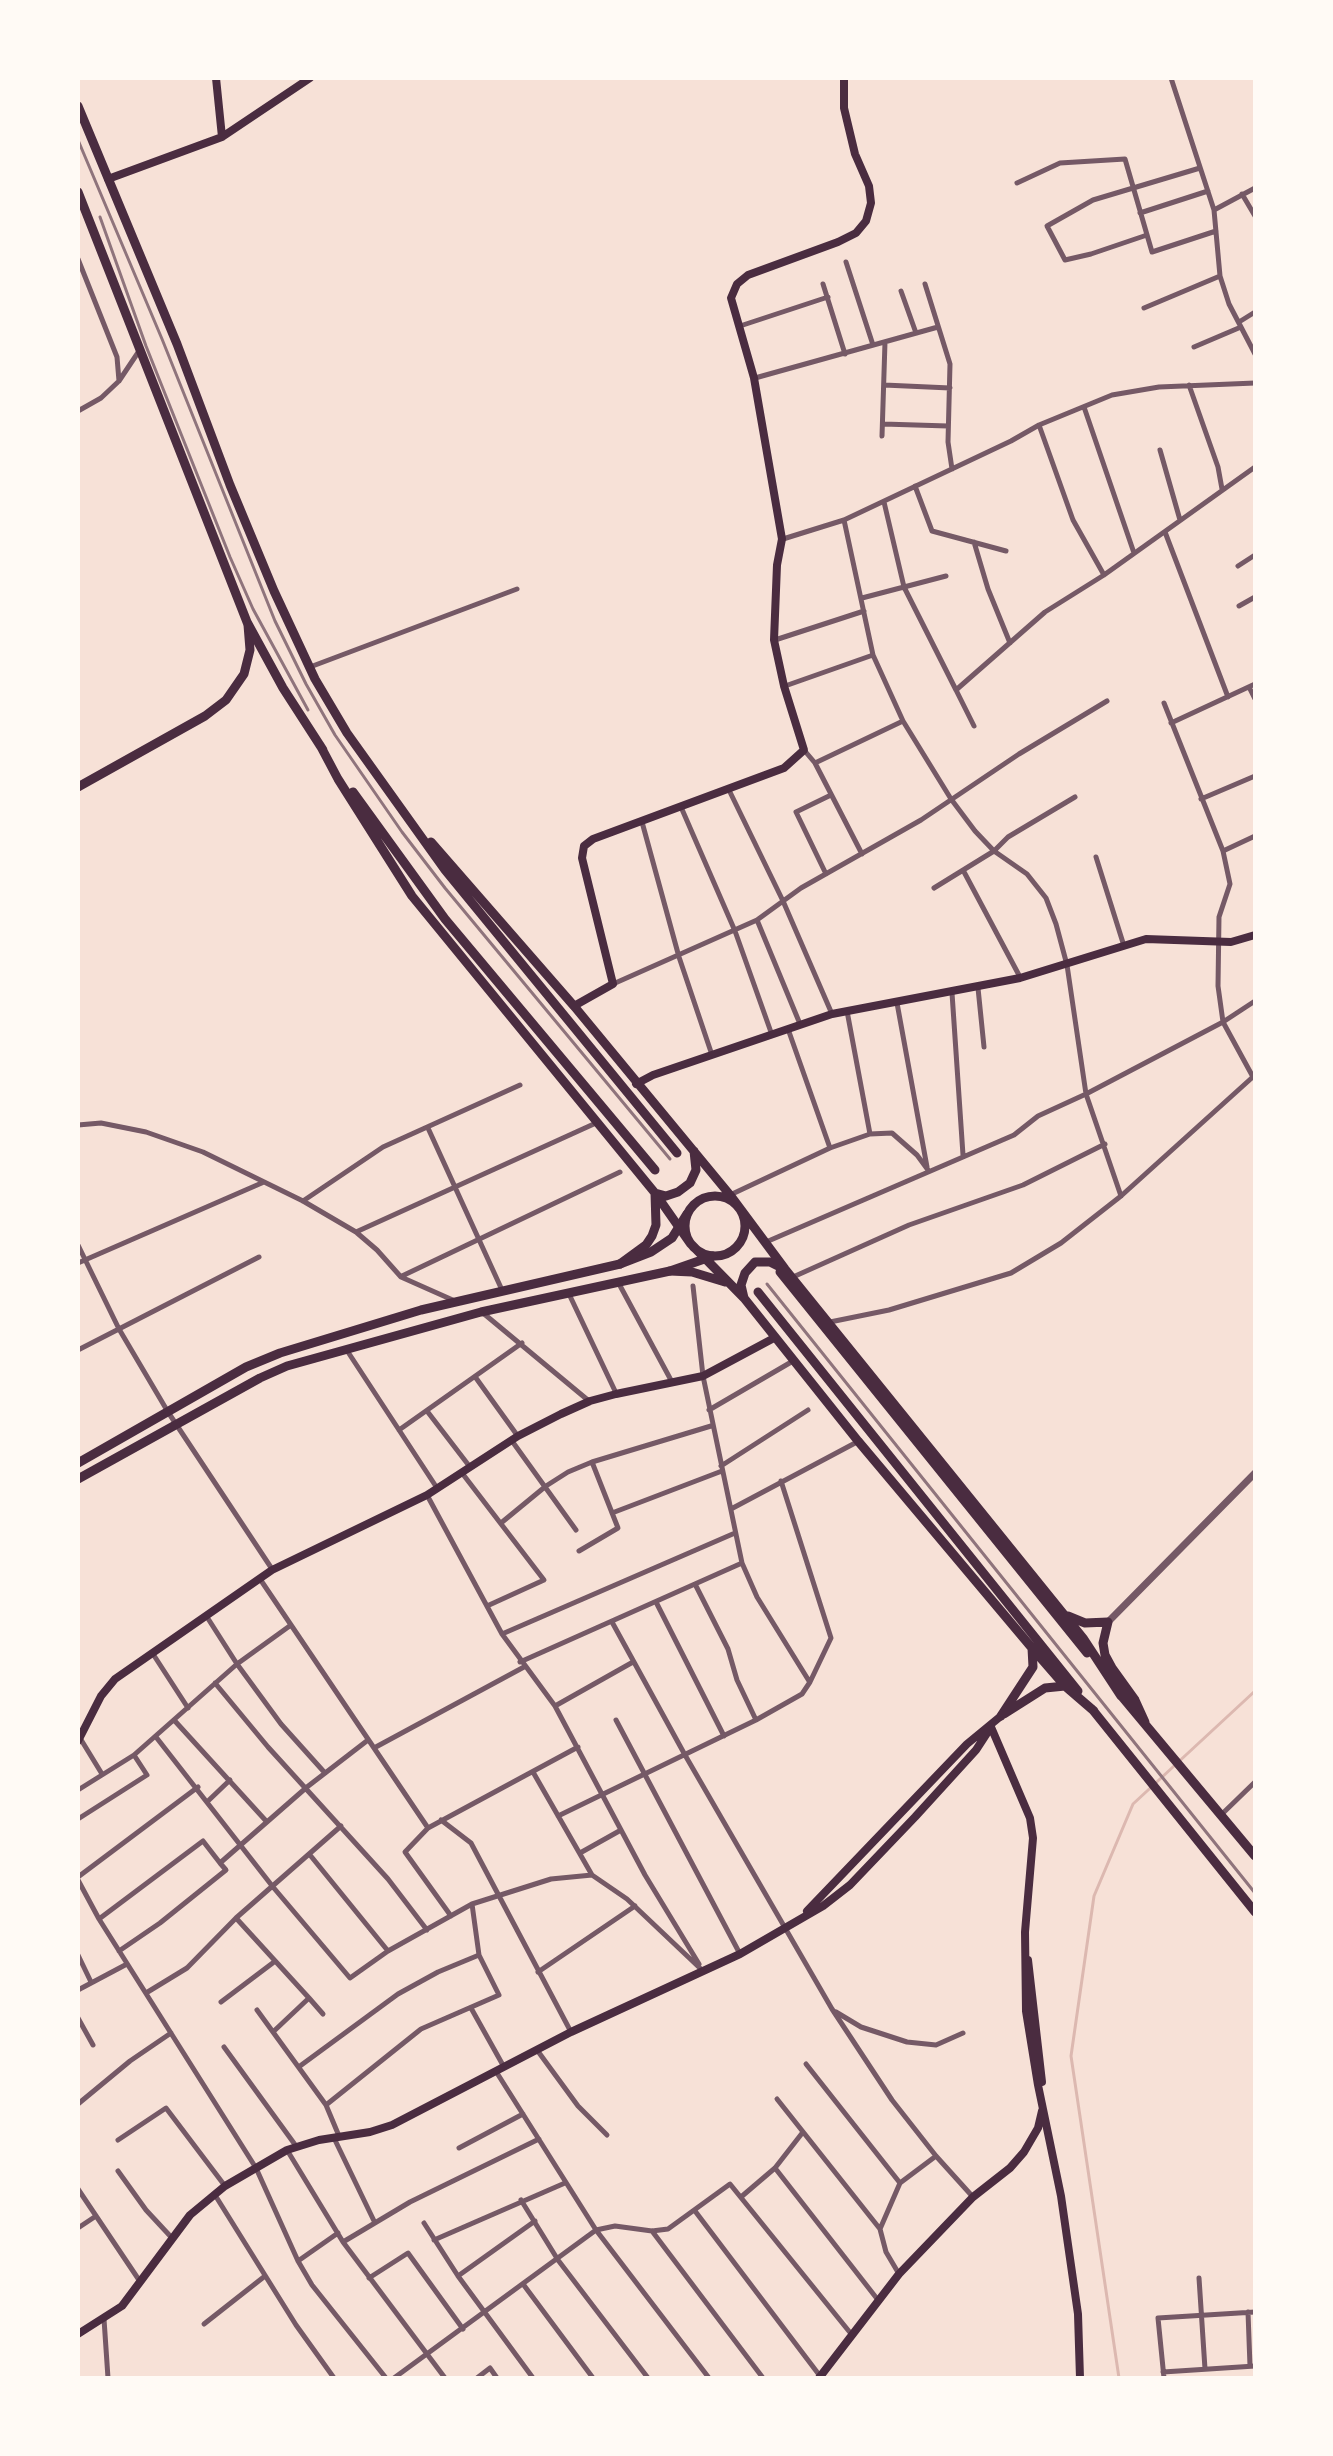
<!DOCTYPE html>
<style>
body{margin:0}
#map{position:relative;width:1333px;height:2456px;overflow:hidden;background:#f7e1d7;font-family:Lora,serif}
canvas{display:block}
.frame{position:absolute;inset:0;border:80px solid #fffaf5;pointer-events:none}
</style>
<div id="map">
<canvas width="1333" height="2456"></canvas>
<div class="frame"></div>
</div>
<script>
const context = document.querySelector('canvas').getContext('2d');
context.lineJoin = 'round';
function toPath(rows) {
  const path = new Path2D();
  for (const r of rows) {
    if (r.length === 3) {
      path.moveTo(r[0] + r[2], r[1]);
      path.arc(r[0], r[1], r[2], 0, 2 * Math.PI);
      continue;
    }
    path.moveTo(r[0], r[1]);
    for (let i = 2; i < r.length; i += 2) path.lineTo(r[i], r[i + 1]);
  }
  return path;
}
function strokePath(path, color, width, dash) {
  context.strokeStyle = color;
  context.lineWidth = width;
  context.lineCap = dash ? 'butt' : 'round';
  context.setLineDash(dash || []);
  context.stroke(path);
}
const stream = toPath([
 [1119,2378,1071,2056,1094,1896,1133,1804,1255,1691]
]);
const minor = toPath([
 [1171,78,1214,210,1220,276,1229,304,1255,354],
 [1017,183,1060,163,1125,159,1152,252,1216,231],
 [1242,194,1255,216],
 [1214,210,1255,188],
 [1140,213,1208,191],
 [1147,235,1091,254,1065,260,1047,226,1093,200,1200,168],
 [78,259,117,357,119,381],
 [846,262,873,345],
 [823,284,845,354],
 [925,284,950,364,948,442,952,469],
 [901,291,916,333],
 [1144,308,1220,276],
 [1239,322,1255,312],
 [740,326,828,297],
 [1194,347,1241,327],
 [755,378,938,327],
 [884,385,950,388],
 [1189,385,1218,467,1222,489],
 [1084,407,1134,553],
 [78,411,101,398,119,381,139,351],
 [883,424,948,426],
 [1039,425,1073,520,1104,575],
 [882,436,885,342],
 [1160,450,1180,520],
 [915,486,932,531,1006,551],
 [884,502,904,587,956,690],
 [844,520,873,655,903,721,951,799,975,831,994,851,1027,874,1046,898,1056,924,1067,965,1086,1094,1121,1196],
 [1165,532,1228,697],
 [783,539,844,520,1011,441,1039,425,1112,395,1159,387,1255,383],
 [974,542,988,589,1010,643],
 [1238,566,1255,555],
 [862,598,946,576],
 [1239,606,1255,597],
 [775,640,864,611],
 [310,667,517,589],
 [785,686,873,655],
 [1249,687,1255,699],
 [1164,703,1223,851,1230,884,1219,917,1218,986,1223,1022,1253,1077],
 [1171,723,1255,684],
 [974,726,956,690,1045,612,1104,575,1255,467],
 [804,750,815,763,862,854],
 [815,763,903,721],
 [729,790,783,901,832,1014],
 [1201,799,1255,776],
 [681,807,735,931,772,1035],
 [642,822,679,957,712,1055],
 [1223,851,1255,836],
 [1096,857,1124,946],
 [963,870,1020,977],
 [826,874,796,812,831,795],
 [934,888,994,851,1008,837,1075,797],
 [757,920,800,1024],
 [613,984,757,920,801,888,921,820,1019,754,1107,701],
 [978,988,984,1047],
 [952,993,963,1155],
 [897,1003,927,1167],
 [847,1011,870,1134],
 [788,1029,830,1148],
 [78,1125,101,1123,146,1132,203,1152,303,1201,356,1232,377,1250,401,1277,455,1301],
 [428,1128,502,1290],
 [730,1195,830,1148,870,1134,892,1133,917,1155,928,1170],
 [303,1201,383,1147,520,1085],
 [356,1232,596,1123],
 [766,1242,1014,1135,1038,1116,1086,1094,1223,1022,1255,1001],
 [78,1245,119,1329,168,1412,272,1569],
 [78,1263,264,1182],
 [402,1276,620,1172],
 [793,1277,909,1225,1023,1185,1105,1144],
 [618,1282,672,1382],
 [693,1286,703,1376,742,1563,757,1597,809,1681],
 [569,1294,616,1393],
 [483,1313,589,1401],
 [830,1322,889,1310,1011,1273,1061,1243,1121,1196,1255,1075],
 [346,1349,437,1488],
 [78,1350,259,1257],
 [476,1378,517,1435],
 [709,1410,793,1361],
 [427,1411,470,1467],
 [399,1430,522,1343],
 [512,1441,576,1530],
 [721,1466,808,1410],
 [462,1473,544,1580,487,1606],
 [427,1495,502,1634,555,1706,645,1875,699,1964],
 [731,1509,857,1442],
 [612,1513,722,1471],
 [501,1523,546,1486,568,1472,592,1462,711,1426],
 [579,1551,618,1528,592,1462],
 [260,1579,428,1828],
 [695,1584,728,1649,737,1680,756,1720],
 [656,1602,724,1736],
 [207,1617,237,1664,281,1724,325,1773],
 [612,1622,685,1755,832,2009,892,2100,936,2156,973,2197],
 [502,1634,735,1533],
 [153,1654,188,1708],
 [520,1662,742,1563],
 [215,1683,268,1747,388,1879,427,1930],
 [555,1706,633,1662],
 [174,1720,267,1822],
 [616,1720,740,1954],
 [156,1737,273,1887,350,1978,388,1951,472,1904,551,1879,592,1875,627,1899,703,1971],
 [80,1738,102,1774],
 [374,1748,524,1667],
 [533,1772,592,1875],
 [78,1790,134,1755,237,1664,291,1625],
 [208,1801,230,1780],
 [1222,1814,1255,1782],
 [558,1816,756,1720,802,1694,810,1682,831,1638,781,1481],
 [78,1819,147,1775,134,1755],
 [441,1820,471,1843,571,2032],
 [580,1853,621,1830],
 [310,1855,388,1951],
 [78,1877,198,1787],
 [78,1880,99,1919,256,2168,298,2261,312,2285,386,2378],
 [451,1916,405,1852,428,1828,578,1747],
 [236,1918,309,1998,274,2031],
 [99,1919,203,1841,220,1863],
 [119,1951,160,1923,226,1870,220,1863,307,1787,368,1740],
 [78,1955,91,1982],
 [538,1972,635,1906],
 [78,1990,127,1964],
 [146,1993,187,1968,236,1918,341,1826],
 [309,1998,323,2014],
 [221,2002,274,1962],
 [471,2008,504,2067],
 [257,2010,326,2105,339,2136],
 [836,2012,861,2027,907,2042,936,2045,963,2033],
 [78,2018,93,2045],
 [224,2047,296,2146],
 [537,2050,578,2106,607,2135],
 [806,2064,900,2183],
 [300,2066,398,1994,438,1972,479,1955],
 [497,2073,596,2230,709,2378],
 [777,2099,880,2229],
 [78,2104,130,2061,171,2033],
 [326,2105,421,2029,499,1995,479,1955,472,1904],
 [334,2138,375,2223],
 [118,2140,166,2108,225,2186],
 [459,2148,523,2114],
 [287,2150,343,2242,445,2378],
 [775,2168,878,2300],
 [118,2171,146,2210,172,2238],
 [78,2189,139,2280],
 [215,2195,296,2325,334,2378],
 [741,2197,775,2168,803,2132],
 [521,2200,558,2260,648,2378],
 [695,2211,820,2376],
 [424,2223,458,2276,533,2378],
 [78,2228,96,2216],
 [652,2231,763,2378],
 [434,2240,565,2183],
 [343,2242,410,2202,539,2139],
 [298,2261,338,2233],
 [899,2274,886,2252,880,2229,900,2183,936,2156],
 [458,2276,535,2221],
 [369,2278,408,2253,463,2329],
 [1199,2278,1205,2369],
 [523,2284,593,2378],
 [1248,2312,1250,2366],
 [104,2319,108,2378],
 [204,2324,265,2276],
 [1163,2372,1255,2366],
 [394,2378,596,2230,615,2226,652,2231,668,2229,730,2184,852,2335],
 [477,2378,490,2368,497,2378],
 [1164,2378,1158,2318,1255,2312]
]);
const tertiary = toPath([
 [1108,1622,1255,1473]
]);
const secondary = toPath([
 [216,78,222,137],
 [108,179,222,137,310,78],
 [574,1006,613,984,582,858,584,846,593,839,784,768,804,750,784,686,774,640,777,565,782,539,754,378,731,298,737,284,748,275,838,242,856,233,866,221,871,203,869,186,855,154,844,108,844,78],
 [636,1084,653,1075,832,1014,1020,978,1146,939,1231,942,1255,935],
 [991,1727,1030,1818,1033,1838,1025,1932,1026,2011,1038,2085,1061,2196,1078,2314,1080,2378],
 [78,1741,101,1696,115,1679,272,1570,427,1495,518,1436,561,1414,590,1401,616,1394,703,1376,774,1338],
 [807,1911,967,1744,1001,1716],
 [1028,1960,1042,2082],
 [78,2334,122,2306,190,2215,225,2186,287,2150,319,2140,370,2132,392,2125,571,2032,740,1954,823,1906,850,1885,915,1817,976,1750,991,1727],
 [819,2378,899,2274,973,2197,1010,2168,1024,2152,1038,2128,1042,2111]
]);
const primary = toPath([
 [78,787,205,716,226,700,244,674,250,650,248,625],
 [78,1463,246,1367,280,1353,421,1310,620,1264,651,1252,672,1238,687,1214],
 [78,1479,260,1378,287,1366,481,1312,670,1271,713,1256]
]);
const trunk = toPath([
 [78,106,177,344,230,485,274,591,315,679,347,733,445,870,677,1153],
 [78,192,247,622,283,688,323,750],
 [320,745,338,779,412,896,655,1193,690,1243,744,1298,858,1441,1032,1648,1065,1686,1094,1711],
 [353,792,445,919,655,1170],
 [431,842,574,1006,730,1195,785,1269,1083,1638,1121,1696],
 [715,1226,30],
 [620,1264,646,1245,652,1236,656,1225,655,1193,666,1196,678,1192,690,1183,696,1170,694,1151],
 [670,1271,692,1272,725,1282],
 [780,1272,1087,1653],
 [758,1292,1078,1691],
 [744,1298,741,1285,745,1273,755,1262,770,1262,782,1268],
 [1068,1616,1085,1623,1108,1622,1103,1643,1105,1655,1112,1668,1135,1700,1145,1722],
 [1119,1693,1255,1856],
 [1092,1709,1255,1912],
 [1004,1714,1045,1688,1065,1686],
 [1001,1716,1033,1667,1032,1648]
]);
const rail = toPath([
 [78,140,162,339,275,621,306,684,335,735,402,832,445,888,670,1159],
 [100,217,146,346,230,557,253,609,308,710],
 [767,1284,1255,1893]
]);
strokePath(stream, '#dcb8b0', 3);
strokePath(minor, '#755966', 5);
strokePath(tertiary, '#755966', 7);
strokePath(secondary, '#4a2c40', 8);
strokePath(primary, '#4a2c40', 9);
strokePath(trunk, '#4a2c40', 9);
strokePath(rail, '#8f747c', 3);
</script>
